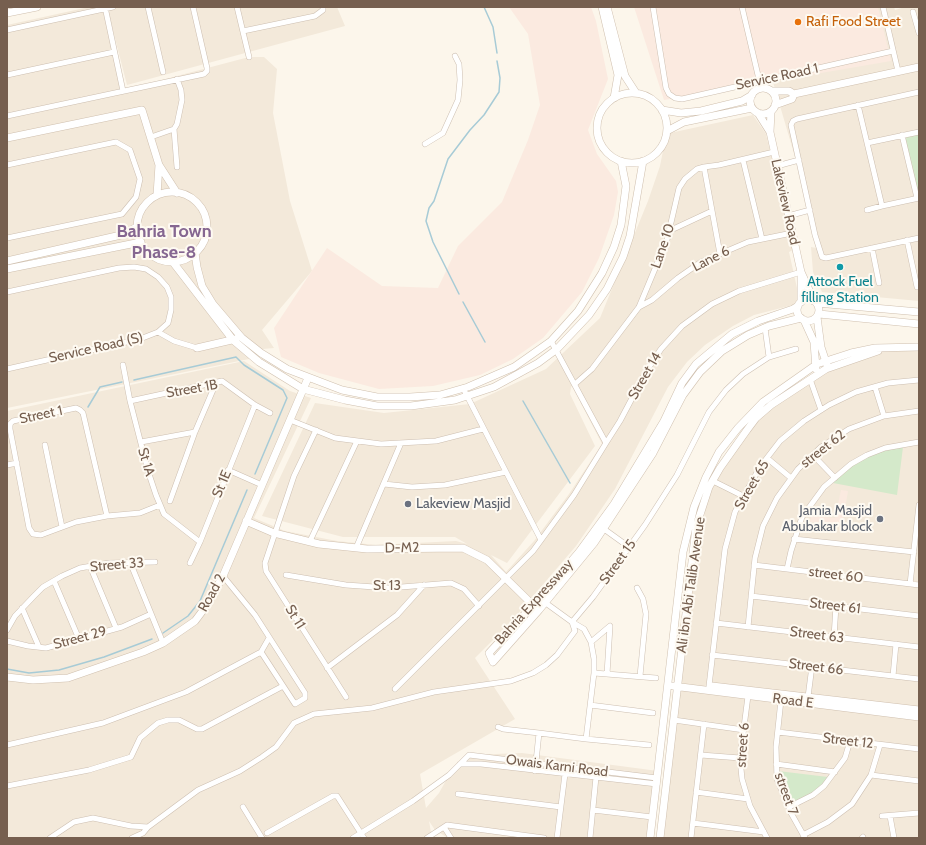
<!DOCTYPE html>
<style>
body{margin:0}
#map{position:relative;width:926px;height:845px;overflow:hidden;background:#fcf6eb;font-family:Cabin,sans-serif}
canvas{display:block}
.frame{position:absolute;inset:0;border:8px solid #765f4f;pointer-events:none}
</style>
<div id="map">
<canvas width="926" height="845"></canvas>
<div class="frame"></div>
</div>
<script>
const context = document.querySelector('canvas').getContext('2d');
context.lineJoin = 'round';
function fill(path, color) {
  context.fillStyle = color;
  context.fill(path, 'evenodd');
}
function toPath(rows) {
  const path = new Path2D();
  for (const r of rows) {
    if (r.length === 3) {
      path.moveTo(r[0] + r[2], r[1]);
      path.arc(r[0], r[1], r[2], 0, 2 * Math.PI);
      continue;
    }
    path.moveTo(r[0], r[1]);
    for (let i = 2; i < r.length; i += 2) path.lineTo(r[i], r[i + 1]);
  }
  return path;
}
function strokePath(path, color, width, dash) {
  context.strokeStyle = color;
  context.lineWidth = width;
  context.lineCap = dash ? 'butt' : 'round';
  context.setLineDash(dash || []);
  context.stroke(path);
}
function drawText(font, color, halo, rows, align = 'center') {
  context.font = font + ' Cabin,sans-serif';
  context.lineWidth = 4;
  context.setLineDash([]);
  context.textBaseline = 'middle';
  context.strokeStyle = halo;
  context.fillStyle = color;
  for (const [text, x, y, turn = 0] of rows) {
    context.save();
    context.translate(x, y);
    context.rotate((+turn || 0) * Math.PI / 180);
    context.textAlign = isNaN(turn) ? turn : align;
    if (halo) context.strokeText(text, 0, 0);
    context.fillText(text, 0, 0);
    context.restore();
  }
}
const residential = toPath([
 [89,7,103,7,124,90,249,57,264,57,277,69,273,113,290,201,312,271,262,330,274,348,263,349,254,358,7,408,7,25],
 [107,7,337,7,345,26,127,85],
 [751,7,894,7,895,10,905,7,919,7,919,301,822,292,813,272,811,247,822,249],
 [753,115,766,134,793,250,789,252,799,297,793,305,754,315,733,326,705,345,687,362,668,387,615,489,576,546,510,623,475,658,515,719,420,774,426,808,439,793,449,775,469,755,522,753,658,771,650,838,448,838,435,830,429,821,432,838,9,838,7,828,7,411,244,361,290,391,311,398,254,518,285,531,337,541,376,545,456,541,467,544,455,537,343,537,262,516,315,403,384,413,470,404,546,369,600,318,648,201,660,166,667,131,670,133],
 [591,371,574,390,602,444,569,494,534,541,506,572,491,555,507,563,595,446,570,394,571,387],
 [919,349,919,838,660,838,677,686,709,487,747,430,783,396,828,368,881,351]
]);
const commercial = toPath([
 [509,7,591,7,596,21,608,79,588,130,597,154,616,181,618,192,614,215,599,258,582,292,543,338,513,359,480,375,433,386,379,389,319,373,281,357,274,328,327,248,382,286,438,288,458,246,502,202,528,140,540,105,528,34],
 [634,7,878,7,891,61,664,100],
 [841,490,848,491,843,520,840,525,810,522,811,516,835,518]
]);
const green = toPath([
 [919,132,919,195,917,195,904,135],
 [903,447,897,495,833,483,843,471,862,458,885,448],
 [778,771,828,777,821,786,814,792,790,805,780,782]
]);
const stream = toPath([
 [484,7,493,27,497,53],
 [459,294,433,242,426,221,429,208,434,201,448,159,470,130,484,115,499,92,500,78,497,61],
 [463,302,485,342],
 [134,380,236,357,244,365,283,390,287,398,255,474],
 [523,401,570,483],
 [88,407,100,387,122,382],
 [163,633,188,616,200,601,247,490],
 [7,669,29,673,59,670,104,657,152,639]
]);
const street = toPath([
 [105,7,123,91],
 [148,7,163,72],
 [237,7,249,57],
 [653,7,666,88,669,94,675,98,682,99,893,51],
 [742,7,761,88],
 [883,7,898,71],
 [913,12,919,33],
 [7,30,113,7],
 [243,31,315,16,323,10,323,7],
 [7,75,114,52],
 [919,92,797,119,793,121,791,125,815,235,822,257,826,258,919,238],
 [858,105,882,206,919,198],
 [7,116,204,74,207,71,207,68,193,7],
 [174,129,177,167],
 [902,135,917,198],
 [151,137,174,129,177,124,182,100,181,90,177,79],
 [867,143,919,132],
 [425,144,443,133,458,100,460,80,459,64,455,56],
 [743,160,762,239],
 [7,165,116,142,130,150,140,179,136,197,122,214,7,238],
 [777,166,799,160],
 [704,167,720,254],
 [867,210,882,206],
 [788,216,810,210],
 [669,231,712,211],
 [907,240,917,287],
 [872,248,879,283],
 [7,292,119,268,134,267,146,269,158,277,167,287,171,297,171,310,168,323,158,332,140,339,7,369],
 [639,307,652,300,678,278,701,262,748,242,792,233],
 [765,328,769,357],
 [158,332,174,341,197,348],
 [551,341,606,443,620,421,647,370,661,349,682,326,712,304,739,291,801,272],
 [123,365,130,401,148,471,156,495,164,514,200,542],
 [810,379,821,410],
 [575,384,592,369,639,307,667,240,679,188,685,179,697,169,704,167,719,165,774,152],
 [875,387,884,416],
 [463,388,541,540],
 [130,401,222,381,255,405,270,413],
 [290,420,335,438,381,444,436,441,483,429],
 [316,430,294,476,265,563,266,571,346,697],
 [141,442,195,432],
 [45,445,62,527],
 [813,455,835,478],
 [767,458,791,478],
 [7,465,17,463],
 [228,470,262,485],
 [713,481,743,496],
 [384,484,412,487,445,485,506,472],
 [170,501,195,432,216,383],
 [107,516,83,413,80,410,76,408,13,421,10,424,10,429,29,528,33,534,41,535,76,522,107,516,140,513,160,505],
 [604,529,629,547],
 [794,539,914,552],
 [310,541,357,441],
 [356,548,401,443],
 [130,562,163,643],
 [190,563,200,542,255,405],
 [754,565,919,585],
 [90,566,116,628],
 [787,569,791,551,802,517,824,487,851,464,867,455,885,448,919,442],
 [286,575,346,585,389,588,451,583,464,589,479,606],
 [223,576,255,615,305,693,305,698,295,704,261,652],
 [54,581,79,639],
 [910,584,919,505],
 [637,588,643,599,646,614,640,676],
 [751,596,919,616],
 [22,608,39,647],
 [716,623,919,647],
 [748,627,755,558,763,526,777,498,798,469,821,447,849,429,884,416,919,411],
 [7,630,15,616,34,596,43,587,62,576,80,568,109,563,155,562],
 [834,637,836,606],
 [7,641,28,646,46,648,122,627,151,614],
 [591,642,610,626,607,674],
 [712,655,919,679],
 [327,668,397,615,424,585],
 [594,673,656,678],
 [893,676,896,644],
 [709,686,725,549,735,512,760,467,780,441,804,421,829,405,856,392,888,383,919,380],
 [395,689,533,551,574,495,606,443],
 [748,696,740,758,742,779,750,806,767,838],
 [808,697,812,666],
 [781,700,776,747,777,779,791,813,805,838],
 [590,705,653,713],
 [674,720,744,730],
 [498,727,503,729,539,733],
 [778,732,919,749],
 [586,739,649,745],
 [7,745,103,723,186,692,261,652,269,638],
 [701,755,740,758],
 [460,764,481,764,657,784],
 [776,764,835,772],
 [535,771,539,733,586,739,594,673,594,659,591,642,584,629,572,622,593,597,645,525,677,475,709,412,726,390,743,374,769,357,796,349],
 [871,775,919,781],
 [7,786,89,770,131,757,140,738,158,723,168,720,179,720,197,729,202,729,283,686],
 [696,792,748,799],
 [458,794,561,807],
 [243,807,262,838],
 [789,807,813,795,824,786,845,758,850,741],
 [593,810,652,817],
 [882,816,919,813],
 [890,816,894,838],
 [693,823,764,832],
 [444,827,451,838],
 [267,833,333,796,337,796,364,838],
 [803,835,828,822,852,804,871,775,880,745],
 [50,838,74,822,93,818,131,826,148,827,198,790,240,771,262,757,276,747,294,723,314,714,372,708,434,692,511,681,533,673,546,665,557,655,575,631,572,622,543,601],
 [132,838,143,833,148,827],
 [353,838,413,801,449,775,469,755,657,778],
 [427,838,447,825,544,838],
 [557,838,565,774],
 [590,838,596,777],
 [691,838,704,724],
 [862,838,863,837]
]);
const secondary = toPath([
 [602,7,618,75,614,98],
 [607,7,625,76,636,93],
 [7,13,37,7],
 [763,101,13],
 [772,91,789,91,794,94],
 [632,128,35],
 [794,94,919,67],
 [775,105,792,99,794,94],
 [662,110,681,113,701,111,742,101,752,95],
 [771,112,770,132,801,272,814,301],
 [758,113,770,132],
 [667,131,684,122,752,108],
 [7,138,142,110,159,165,177,193],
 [172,227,35],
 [157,195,159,165],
 [195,253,197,267,202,286,213,304,242,338,261,353,287,369,342,390,377,397,410,397,440,395,468,387,514,367,551,341,578,311,602,273,614,247,621,225,626,186,621,161],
 [7,261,121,235,137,227],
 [172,261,233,340,259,362,303,389,345,400,377,406,411,406,455,400,494,387,538,363,557,349,589,315,607,289,623,257,630,236,643,161],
 [7,269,141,242],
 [801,276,801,302],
 [808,310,11],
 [817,303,919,312],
 [798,306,793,309,758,321,732,334,696,364,682,383,664,421,614,504,579,552,544,593,489,653,493,662,539,610,594,543,653,453,683,395,700,372,722,351,748,335,769,326,801,318],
 [819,314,919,324],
 [817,317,821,347,827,365],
 [804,320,814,342,816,369],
 [197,348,236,339],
 [246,521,274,533,319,544,367,549,463,548,487,560,536,608],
 [7,677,33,680,68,678,143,652,163,643,195,621,207,605,223,576,308,378],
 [673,686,919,717],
 [712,686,919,710],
 [650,838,683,552,694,507,706,477,719,452,738,428,763,402,817,364,851,353,875,348,919,347],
 [660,838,696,527,709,487,720,468,747,430,756,418,771,405,826,369,878,351]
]);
const markers = [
 [798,22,4,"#e8710a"],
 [840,267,4,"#0f9aa8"],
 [408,504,4,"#6b7280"],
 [880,519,4,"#6b7280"]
];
const foodNames = [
 ["Rafi Food Street",806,22]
];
const streetNames = [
 ["Service Road 1",777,77,-12],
 ["Lakeview Road",785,202,77],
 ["Lane 10",663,246,-71],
 ["Lane 6",711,259,-27],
 ["Service Road (S)",96,348,-13],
 ["Street 14",645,376,-60],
 ["Street 1B",192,389,-10],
 ["Street 1",41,415,-12],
 ["street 62",823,449,-38],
 ["St 1A",146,462,74],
 ["St 1E",222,484,-67],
 ["Street 65",752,485,-60],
 ["D-M2",402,548,-1],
 ["Street 15",618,562,-54],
 ["Street 33",117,565,-5],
 ["street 60",836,575,7],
 ["Ali ibn Abi Talib Avenue",691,585,-82],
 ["St 13",387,586],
 ["Road 2",212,593,-61],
 ["Bahria Expressway",534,602,-48],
 ["Street 61",835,606,7],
 ["St 11",295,617,58],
 ["Street 63",817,635,7],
 ["Street 29",80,638,-15],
 ["Street 66",816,667,7],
 ["Road E",793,701,7],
 ["Street 12",848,741,7],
 ["street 6",743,745,-86],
 ["Owais Karni Road",557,766,7],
 ["street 7",786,794,70]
];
const cultureNames = [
 ["Attock Fuel",840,282],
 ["filling Station",840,298]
];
const worshipNames = [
 ["Lakeview Masjid",416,504],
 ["Jamia Masjid",872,511,"right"],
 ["Abubakar block",872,527,"right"]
];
const districtNames = [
 ["Bahria Town",164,232],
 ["Phase-8",164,253]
];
fill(residential, '#f3e9da');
fill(commercial, '#fbeae0');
fill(green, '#d4e9ca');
strokePath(stream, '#a7cbd6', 1.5);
strokePath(street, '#cdbfb1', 6);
strokePath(secondary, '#d0c0af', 8);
strokePath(street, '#fff', 5);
strokePath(secondary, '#fff', 7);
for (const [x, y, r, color] of markers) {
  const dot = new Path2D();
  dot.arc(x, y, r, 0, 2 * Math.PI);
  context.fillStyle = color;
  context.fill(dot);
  strokePath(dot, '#fefaf2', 1.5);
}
drawText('14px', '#c56008', '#fefaf2', foodNames, 'left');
drawText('14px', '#765f4f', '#fefaf2', streetNames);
drawText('14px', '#0d838f', '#fefaf2', cultureNames);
drawText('14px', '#5b616d', '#fefaf2', worshipNames, 'left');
drawText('bold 18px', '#866791', '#fefaf2', districtNames);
</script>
